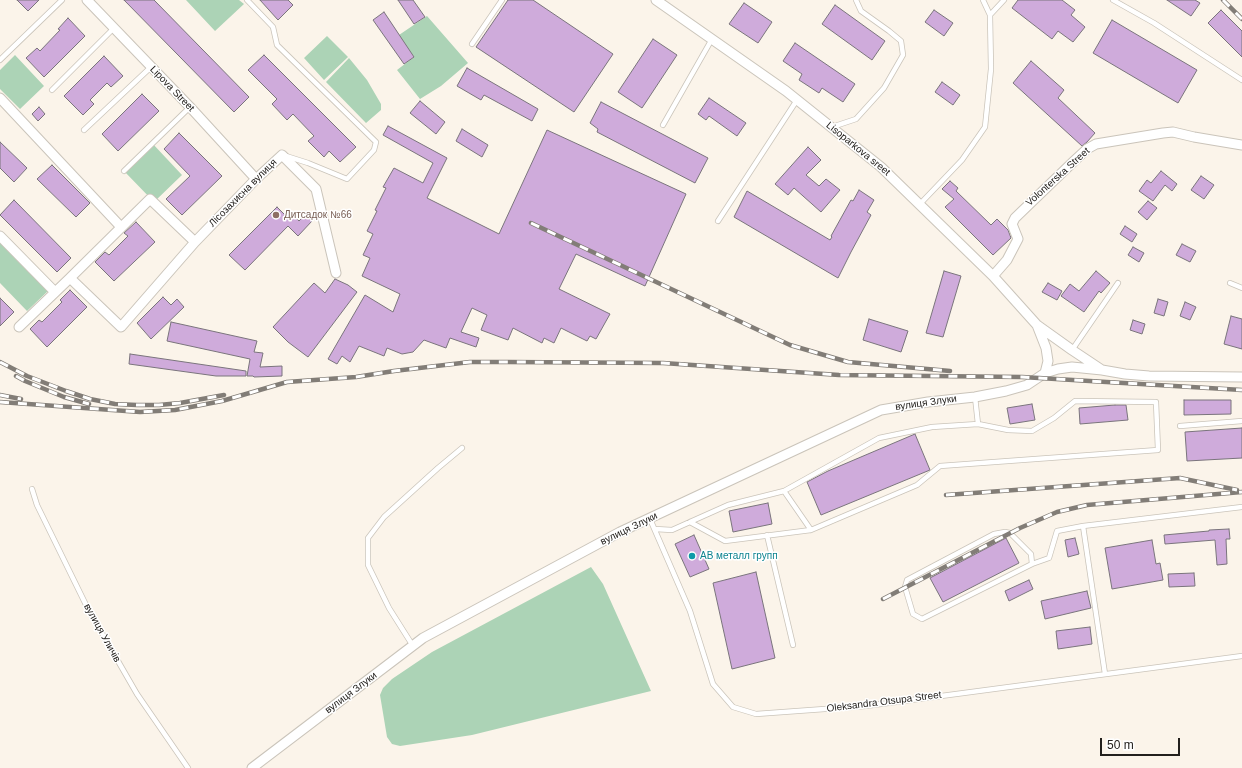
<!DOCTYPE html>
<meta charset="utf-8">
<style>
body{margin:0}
#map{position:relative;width:1242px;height:768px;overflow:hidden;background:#fbf4ea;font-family:Helvetica,sans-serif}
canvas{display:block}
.scale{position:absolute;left:1100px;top:738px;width:80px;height:18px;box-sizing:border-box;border:2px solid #23201d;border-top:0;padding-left:5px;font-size:12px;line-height:14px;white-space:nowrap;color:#23201d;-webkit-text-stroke:3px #fff;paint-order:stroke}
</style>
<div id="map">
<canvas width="1242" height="768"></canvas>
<div class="scale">50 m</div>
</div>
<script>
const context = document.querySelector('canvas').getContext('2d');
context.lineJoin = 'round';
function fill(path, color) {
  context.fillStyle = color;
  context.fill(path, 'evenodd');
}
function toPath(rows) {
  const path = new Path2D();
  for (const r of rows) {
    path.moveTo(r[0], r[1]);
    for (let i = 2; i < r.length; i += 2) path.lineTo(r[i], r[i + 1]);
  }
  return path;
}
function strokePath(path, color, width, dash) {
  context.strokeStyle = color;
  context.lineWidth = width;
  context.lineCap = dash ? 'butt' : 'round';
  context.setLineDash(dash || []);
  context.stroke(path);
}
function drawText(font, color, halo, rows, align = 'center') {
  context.font = font + ' Helvetica,sans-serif';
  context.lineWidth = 3;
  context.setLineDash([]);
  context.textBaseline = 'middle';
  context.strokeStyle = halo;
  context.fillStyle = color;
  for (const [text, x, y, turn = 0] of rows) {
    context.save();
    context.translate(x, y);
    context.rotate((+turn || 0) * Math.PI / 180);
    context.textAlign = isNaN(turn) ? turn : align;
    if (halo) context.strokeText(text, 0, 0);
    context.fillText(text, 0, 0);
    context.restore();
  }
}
const green = toPath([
 [186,0,239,0,244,4,215,31],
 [427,16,468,63,441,86,420,99,397,70,414,57,399,35],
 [327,36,348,57,324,80,304,58],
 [15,55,44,86,20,109,0,89,0,70],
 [349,58,367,80,381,104,381,110,366,123,326,82],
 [152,143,182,175,154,202,124,171],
 [0,240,49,290,27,311,0,283],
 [591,567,603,584,651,691,472,735,400,746,392,744,387,737,380,695,383,688,392,679,432,652]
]);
const building = toPath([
 [17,0,39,0,28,11,17,0],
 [124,0,154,0,249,97,234,112,124,0],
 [260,0,288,0,293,5,278,20,260,0],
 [398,0,413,0,425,17,414,24,398,0],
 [508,0,533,0,613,54,574,112,476,47,508,0],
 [1018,0,1062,0,1075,10,1071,15,1085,27,1073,42,1058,31,1052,39,1012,8,1018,0],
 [1167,0,1195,0,1200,3,1191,16,1167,0],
 [744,3,772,22,758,43,729,24,744,3],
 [835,5,885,41,872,60,822,24,835,5],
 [934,10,953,23,944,36,925,22,934,10],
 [1221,10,1242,31,1242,57,1208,23,1221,10],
 [384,12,414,57,404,64,373,20,384,12],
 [68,18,85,36,44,77,26,58,37,48,40,51,60,30,58,29,68,18],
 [1112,20,1197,70,1178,103,1093,53,1112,20],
 [653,39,677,55,642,108,618,92,653,39],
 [795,43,855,84,843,102,822,88,819,93,799,80,802,74,783,61,795,43],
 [264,55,356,147,340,162,329,151,324,157,308,141,314,136,293,114,287,120,272,104,277,99,248,70,264,55],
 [104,56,123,76,111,87,107,83,90,100,94,104,83,115,64,96,104,56],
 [1031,61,1064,90,1058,98,1095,133,1087,142,1082,146,1013,83,1031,61],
 [467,68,538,109,532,121,484,95,481,100,457,86,467,68],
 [942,82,960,95,953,105,935,92,942,82],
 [142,94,159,111,118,151,102,134,142,94],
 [709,98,746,123,737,136,709,116,706,120,698,114,709,98],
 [420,101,445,122,436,134,410,113,420,101],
 [601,102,708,158,695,183,597,132,598,129,590,123,601,102],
 [39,107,45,114,38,121,32,114,39,107],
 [388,126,447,158,427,198,499,234,547,130,686,194,645,286,576,254,559,289,610,314,596,339,590,336,587,341,561,328,554,343,544,338,542,343,513,328,508,340,481,330,487,315,472,308,461,332,479,338,476,347,450,338,446,348,424,340,413,352,402,354,387,348,384,356,359,346,350,362,342,356,337,364,328,359,365,295,393,312,400,294,362,276,370,258,363,255,373,234,367,231,377,211,375,210,386,188,383,187,394,168,423,183,433,163,383,135,388,126],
 [462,129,488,145,482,157,456,141,462,129],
 [179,133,222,176,182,215,166,199,190,176,164,149,179,133],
 [0,142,27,168,14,182,0,168,0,142],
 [808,147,821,160,806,175,819,186,826,179,840,190,821,212,794,188,788,195,775,184,808,147],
 [52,165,90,203,76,217,37,179,52,165],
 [1161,171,1177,184,1172,191,1165,185,1153,201,1139,191,1147,180,1151,183,1161,171],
 [1201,176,1214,185,1204,199,1191,190,1201,176],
 [950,181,958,188,956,191,991,225,997,219,1008,230,1011,238,993,255,945,207,954,199,942,189,950,181],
 [859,190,874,200,867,212,871,215,851,252,838,278,734,217,747,191,830,240,832,237,831,236,851,200,853,201,859,190],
 [14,200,71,258,57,272,0,215,14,200],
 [1148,201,1157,208,1147,220,1138,212,1148,201],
 [277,207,288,218,292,214,299,221,306,214,312,221,298,236,288,226,245,270,229,255,277,207],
 [136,222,155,242,114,281,95,262,105,252,109,255,128,236,124,233,136,222],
 [1125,226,1137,234,1132,242,1120,234,1125,226],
 [1182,244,1196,251,1190,262,1176,255,1182,244],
 [1133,247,1144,253,1139,262,1128,255,1133,247],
 [944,271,961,276,943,337,926,333,944,271],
 [1096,271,1110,283,1101,293,1099,291,1084,312,1061,296,1070,284,1079,291,1096,271],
 [335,279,348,285,357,292,308,357,288,342,273,327,314,283,325,293,335,279],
 [1048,283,1062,291,1057,300,1042,292,1048,283],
 [70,290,87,307,47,347,30,329,39,320,42,322,62,302,60,300,70,290],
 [163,297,171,305,177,299,184,307,151,339,137,323,163,297],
 [0,298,14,312,0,326,0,298],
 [1158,299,1168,302,1164,316,1154,313,1158,299],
 [1185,302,1196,307,1190,320,1180,316,1185,302],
 [1231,316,1242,319,1242,349,1224,344,1231,316],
 [869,319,908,331,901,352,863,340,869,319],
 [1133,320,1145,324,1142,334,1130,330,1133,320],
 [171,322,257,341,254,352,263,353,260,367,282,366,282,376,254,377,253,376,247,376,250,359,167,341,171,322],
 [130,354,246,371,246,376,216,376,129,364,130,354],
 [1184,400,1231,400,1231,414,1184,415,1184,400],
 [1032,404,1035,420,1010,424,1007,408,1032,404],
 [1115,405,1126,405,1128,420,1080,424,1079,408,1115,405],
 [1242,428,1242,458,1187,461,1185,432,1242,428],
 [915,434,930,470,821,515,807,482,828,471,915,434],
 [768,503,772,524,733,532,729,511,768,503],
 [1229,529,1230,539,1226,539,1227,564,1217,565,1215,540,1165,544,1164,535,1209,531,1209,530,1229,529],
 [694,535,709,569,690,577,675,544,694,535],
 [1006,538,1019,563,943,602,930,578,1006,538],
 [1075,538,1079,554,1068,557,1065,540,1075,538],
 [1152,540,1156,564,1160,563,1163,580,1112,589,1105,548,1152,540],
 [756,572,775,658,732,669,713,583,756,572],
 [1194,573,1195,586,1169,587,1168,574,1194,573],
 [1029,580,1033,589,1009,601,1005,591,1029,580],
 [1087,591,1091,608,1045,619,1041,601,1087,591],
 [1090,627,1092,644,1058,649,1056,631,1090,627]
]);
const service = toPath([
 [247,0,273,27,277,45,376,142,374,150,347,179,308,163,286,156],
 [983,0,990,15],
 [1113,0,1154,23,1242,80],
 [472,44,502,0],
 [0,60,62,0],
 [52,90,114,28],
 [663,125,712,39],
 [832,127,856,119,884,88,903,55,901,41,889,31,861,11,856,0],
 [84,130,151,67],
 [124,171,190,107],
 [920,204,962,160,985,127,991,69,990,15,1004,0],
 [718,221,797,100],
 [1230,283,1242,288],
 [1072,350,1118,283],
 [975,397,978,424],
 [1180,426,1242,421],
 [32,489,37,505,88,609,137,694,188,768],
 [784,491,811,530],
 [650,519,690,611,713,684,733,707,756,714,866,706,1242,656],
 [655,529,672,530,728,505,784,491,879,438,932,427,978,424,1008,430,1032,431,1054,418,1075,401,1156,402,1158,450,940,466,917,485,811,530,725,541,690,522],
 [767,535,793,645],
 [1032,564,1031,554,1010,533,1005,532,994,534,907,580,905,587,913,614,922,619,1032,564,1049,558,1057,531,1083,526],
 [413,646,389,608,368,565,368,538,384,517,438,468,462,448],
 [1105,674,1083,526,1242,507]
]);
const minor = toPath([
 [87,0,190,107,256,179],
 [656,0,786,91,881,167,993,276,1037,325,1072,350,1102,370],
 [0,98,121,227],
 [0,236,55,292],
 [195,242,150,199,70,278,121,327,195,242,256,179,282,155,316,189,336,273],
 [993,276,1007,260,1018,239,1012,224,1015,218,1073,162,1087,149,1096,144,1163,133,1173,132,1194,137,1242,145],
 [19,327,70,278],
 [1045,373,1058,369,1072,367,1102,370,1125,374,1149,376,1242,377],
 [252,768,423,638,620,532,881,410,928,402,975,397,1006,391,1027,385,1045,373,1048,361,1046,348,1037,325]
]);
const rail = toPath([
 [1223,0,1242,19],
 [531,223,790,345,848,362,950,371],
 [0,362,27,376,66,391,90,399,115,404,137,405,159,405,180,403,224,395],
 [16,376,25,381,64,397,89,404],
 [0,395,21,399],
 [0,402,140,412,175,410,222,401,287,382,356,377,394,371,470,362,507,362,663,363,839,375,1022,377,1242,390],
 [946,495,1180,478,1237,490],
 [883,599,1020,528,1057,512,1087,505,1242,492]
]);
const markers = [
 [276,215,4,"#8d6e63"],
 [692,556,4,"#0f9aa8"]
];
const streetNames = [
 ["Lipova Street",172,89,46],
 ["Lisoparkova sreet",858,149,39],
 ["Volonterska Street",1058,177,-42],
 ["Лісозахисна вулиця",243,193,-45],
 ["вулиця Злуки",926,403,-8],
 ["вулиця Злуки",629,529,-26],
 ["вулиця Уличів",102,633,61],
 ["вулиця Злуки",351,693,-37],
 ["Oleksandra Otsupa Street",884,702,-7]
];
const educationNames = [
 ["Дитсадок №66",284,215]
];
const cultureNames = [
 ["АВ металл групп",700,556]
];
fill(green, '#acd3b6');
fill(building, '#cfabdb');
strokePath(building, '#7a747c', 1);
strokePath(service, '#cac4ba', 6);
strokePath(minor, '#cac4ba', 11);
strokePath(service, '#fff', 4.5);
strokePath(minor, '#fff', 9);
strokePath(rail, '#827d77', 4.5);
strokePath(rail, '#fff', 3, [9]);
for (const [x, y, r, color] of markers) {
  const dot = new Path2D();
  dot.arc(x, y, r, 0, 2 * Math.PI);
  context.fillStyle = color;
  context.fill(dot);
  strokePath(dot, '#fff', 1.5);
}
drawText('10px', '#23201d', '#fff', streetNames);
drawText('10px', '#785e54', '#fff', educationNames, 'left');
drawText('10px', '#0d838f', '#fff', cultureNames, 'left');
</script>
